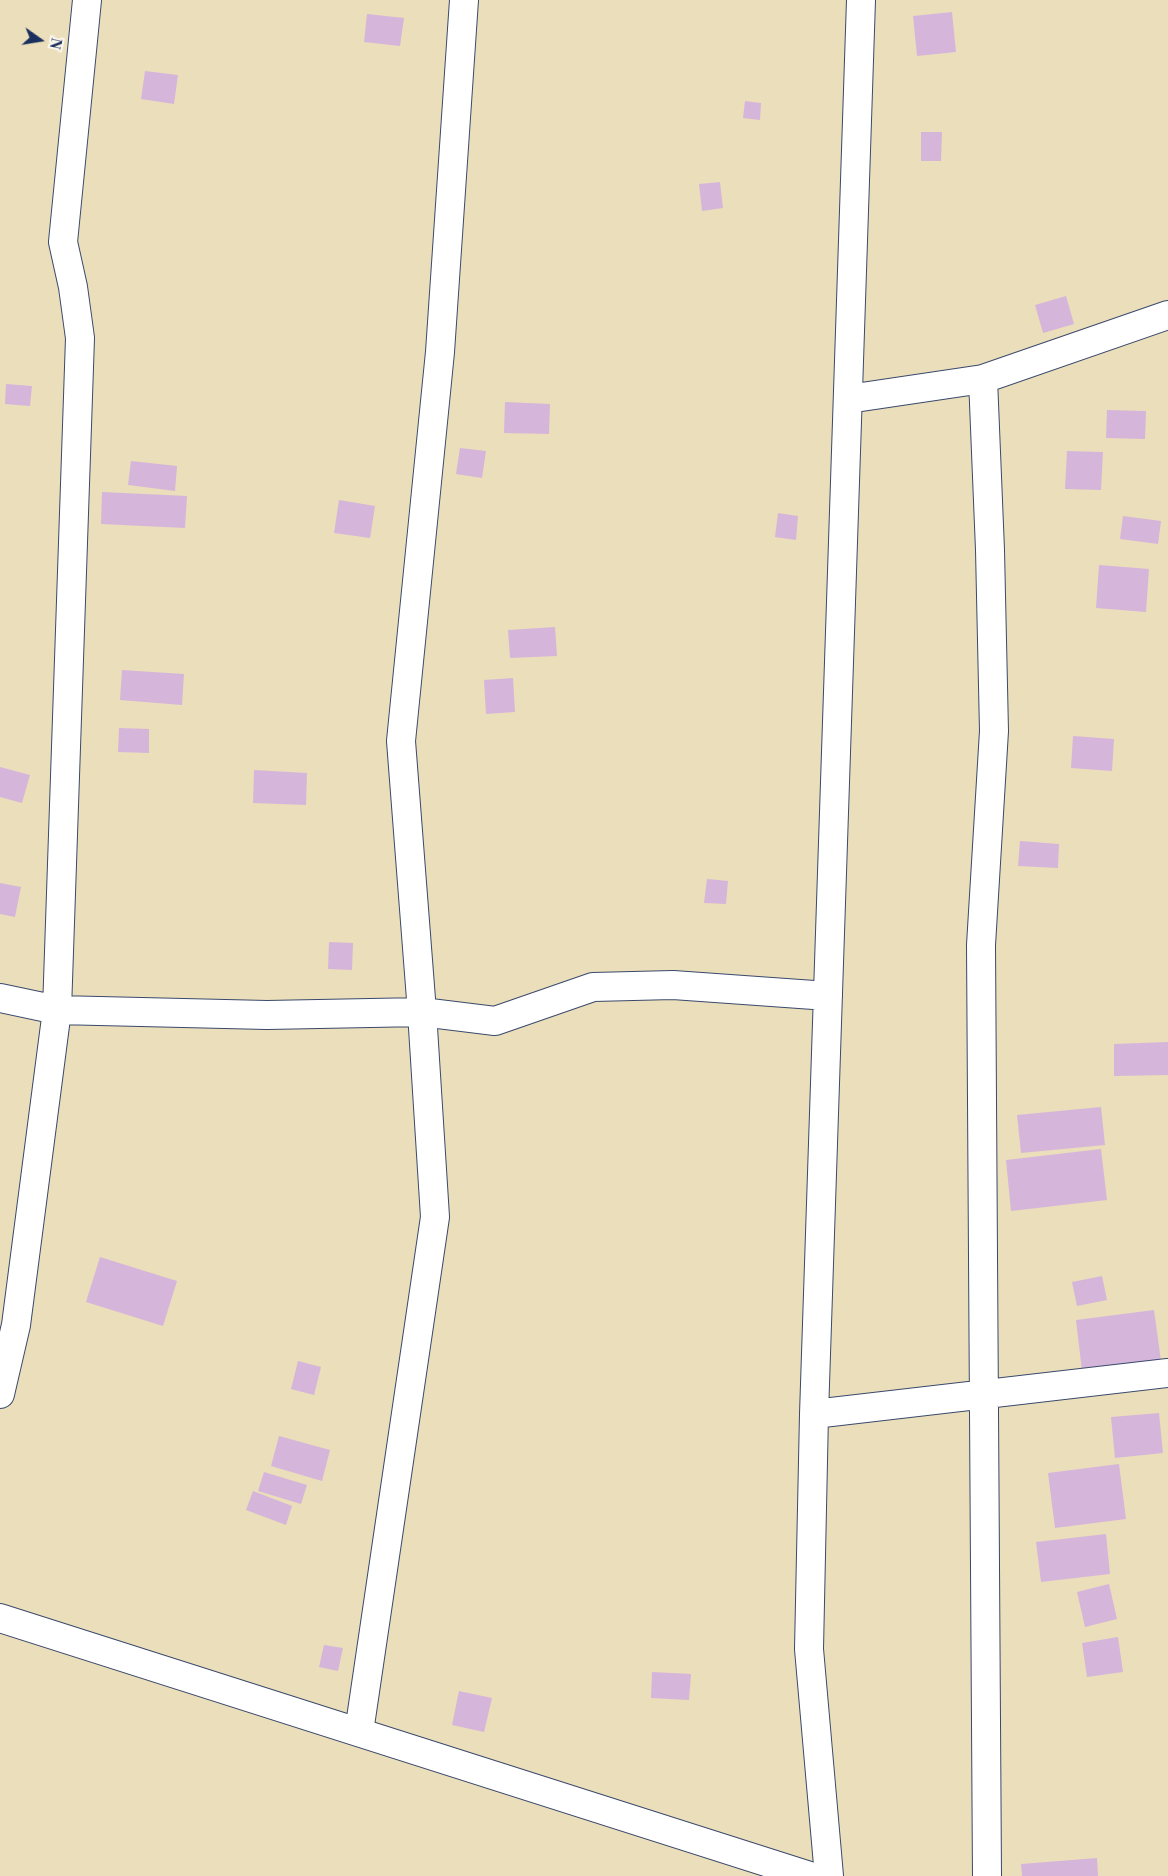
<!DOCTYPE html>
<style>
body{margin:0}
#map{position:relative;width:1168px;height:1876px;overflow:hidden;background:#ebdeba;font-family:"Libre Bodoni",serif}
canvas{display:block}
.north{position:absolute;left:15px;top:15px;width:50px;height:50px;-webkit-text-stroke:4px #fbf7ec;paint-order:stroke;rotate:103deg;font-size:14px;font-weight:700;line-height:20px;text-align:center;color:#1b2f5e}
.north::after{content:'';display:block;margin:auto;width:18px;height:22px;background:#1b2f5e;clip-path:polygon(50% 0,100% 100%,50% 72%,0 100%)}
</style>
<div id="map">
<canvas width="1168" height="1876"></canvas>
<div class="north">N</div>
</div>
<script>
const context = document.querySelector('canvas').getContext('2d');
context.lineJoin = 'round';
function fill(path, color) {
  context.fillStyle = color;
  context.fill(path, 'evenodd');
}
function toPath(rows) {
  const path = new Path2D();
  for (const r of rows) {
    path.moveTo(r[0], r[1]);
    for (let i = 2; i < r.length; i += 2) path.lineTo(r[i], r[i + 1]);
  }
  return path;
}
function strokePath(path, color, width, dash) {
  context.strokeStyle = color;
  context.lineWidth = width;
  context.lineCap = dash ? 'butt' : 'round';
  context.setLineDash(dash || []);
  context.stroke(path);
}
const building = toPath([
 [952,12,956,52,917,56,913,16],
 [367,14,404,18,400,46,364,42],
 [145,71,178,75,174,104,141,99],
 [745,101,761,103,760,120,743,118],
 [921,132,942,132,941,161,921,161],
 [720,182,723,208,702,211,699,184],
 [1066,296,1074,324,1043,333,1035,305],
 [6,384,32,386,30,406,5,404],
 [505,402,550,404,549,434,504,433],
 [1107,410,1146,411,1145,439,1106,438],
 [460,448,486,451,482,478,456,474],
 [1067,451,1103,452,1101,490,1065,489],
 [131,461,177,466,175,491,128,485],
 [102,492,187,496,185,528,101,524],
 [339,500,375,506,370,538,334,533],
 [778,513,798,516,796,540,775,537],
 [1123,516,1161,521,1158,544,1120,539],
 [1099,565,1149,569,1146,612,1096,608],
 [555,627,557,656,510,658,508,630],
 [122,670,184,674,182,705,120,700],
 [513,678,515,712,486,714,484,680],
 [119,728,149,729,149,753,118,752],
 [1073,736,1114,739,1112,771,1071,768],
 [0,767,30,775,22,803,0,797],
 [254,770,307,773,306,805,253,803],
 [1020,841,1059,844,1058,868,1018,866],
 [707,879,728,881,726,904,704,903],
 [0,883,21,887,15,917,0,914],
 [329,942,353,943,352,970,328,969],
 [1168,1042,1168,1075,1114,1076,1114,1044],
 [1101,1107,1105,1145,1021,1153,1017,1115],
 [1101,1149,1107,1200,1011,1211,1006,1160],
 [100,1257,177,1281,163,1326,86,1302],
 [1102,1276,1107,1300,1077,1306,1072,1282],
 [1154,1310,1161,1361,1082,1371,1076,1320],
 [298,1361,321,1367,314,1395,291,1389],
 [1159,1413,1163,1453,1115,1458,1111,1417],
 [279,1436,330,1450,322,1481,271,1466],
 [1119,1464,1126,1519,1055,1528,1048,1473],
 [264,1472,307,1485,301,1504,258,1491],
 [253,1491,292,1506,286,1525,246,1510],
 [1106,1534,1110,1574,1041,1582,1036,1542],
 [1109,1584,1117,1619,1085,1627,1077,1592],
 [1118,1637,1123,1672,1087,1677,1082,1643],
 [324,1645,343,1648,338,1671,319,1667],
 [652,1672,691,1674,689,1700,651,1698],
 [459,1691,492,1698,484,1732,452,1725],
 [1097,1858,1098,1876,1022,1876,1021,1864]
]);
const minor = toPath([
 [983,379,990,550,994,731,981,945,987,1876],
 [848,399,983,379,1168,315],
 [0,998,57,1010,267,1015,422,1012,495,1021,593,987,673,985,828,996],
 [0,1394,16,1325,57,1010,80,338,73,287,63,242,87,0],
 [814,1414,1168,1373],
 [0,1618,810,1876],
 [359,1732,435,1217,422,1012,401,741,440,352,464,0],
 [829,1876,809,1649,814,1414,861,0]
]);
fill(building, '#d6b5db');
strokePath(minor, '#3a496c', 30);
strokePath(minor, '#fff', 28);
</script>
